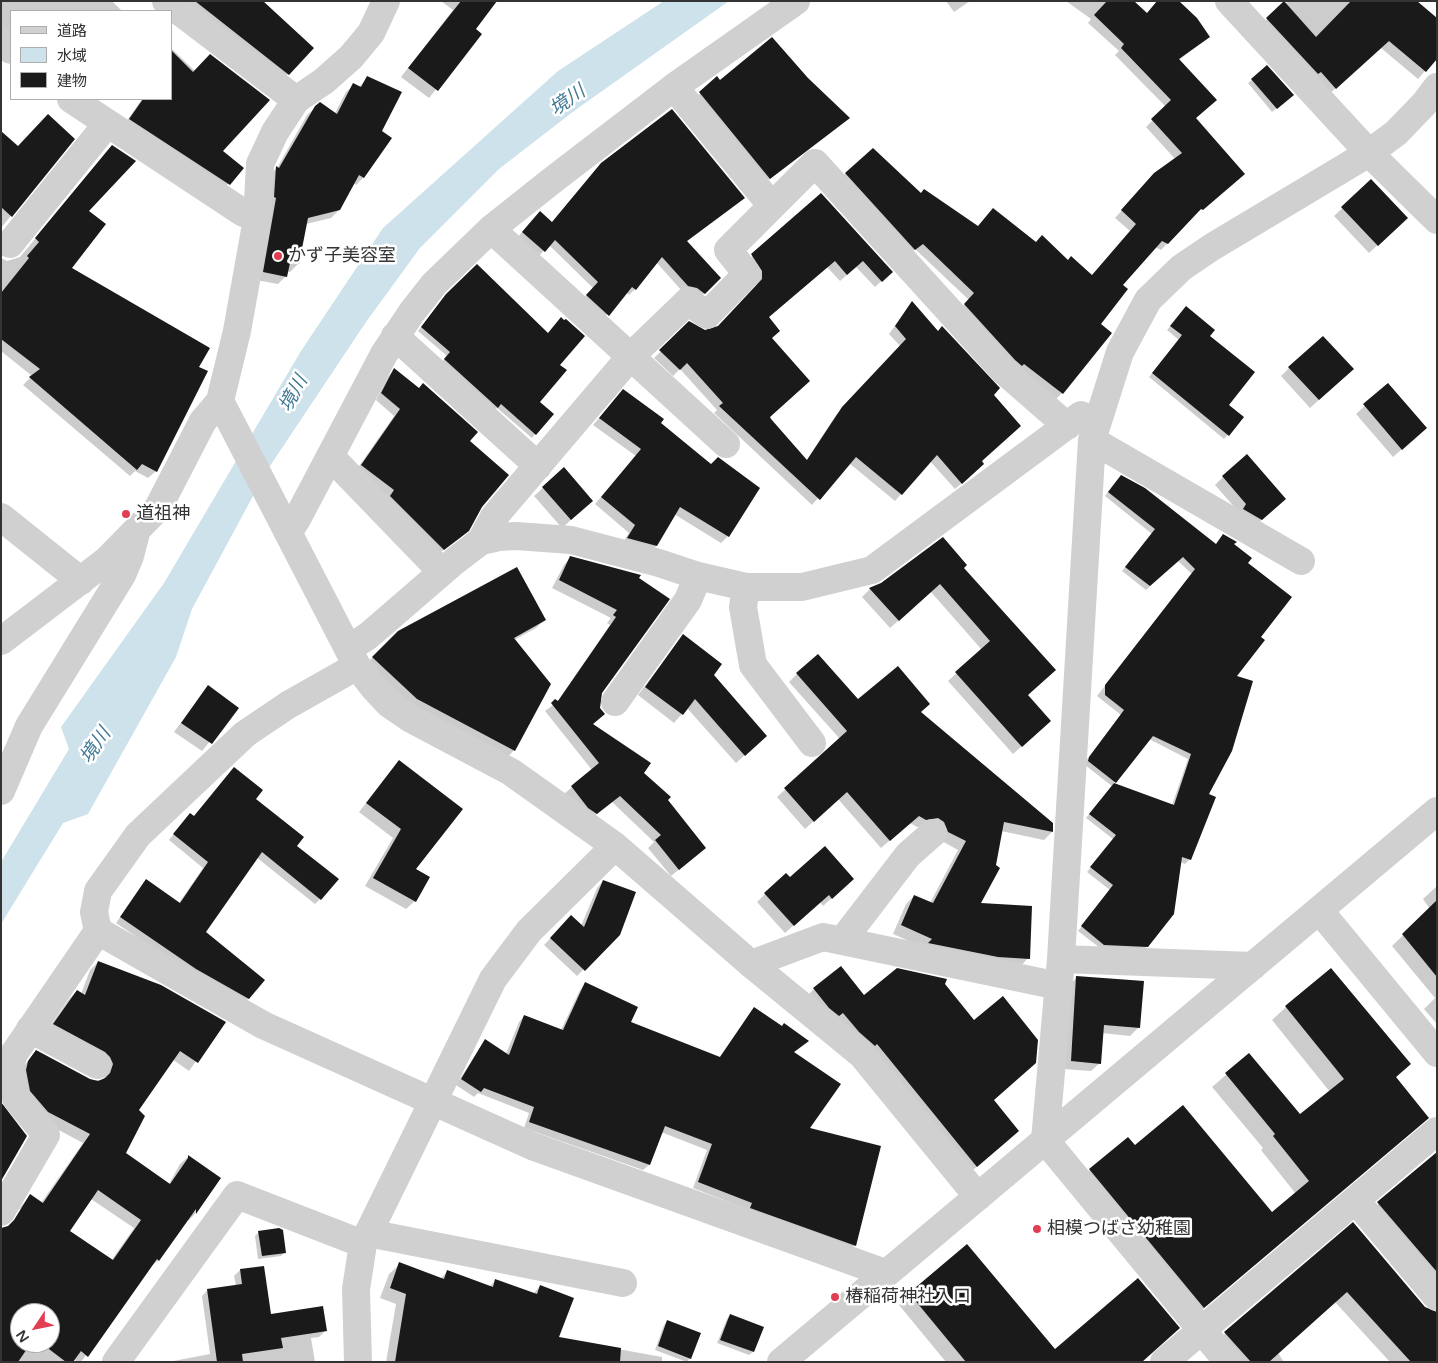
<!DOCTYPE html>
<meta charset="utf-8">
<style>
body{margin:0}
#map{position:relative;width:1438px;height:1363px;overflow:hidden;background:#fff;font-family:"Varela Round","Noto Sans JP",sans-serif}
canvas{display:block}
.frame{position:absolute;inset:0;border:2px solid #333;pointer-events:none}
.legend{position:absolute;left:10px;top:10px;width:162px;height:90px;box-sizing:border-box;background:#fff;border:1px solid #adadad;margin:0;padding:6px 9px;list-style:none;font-size:15px;color:#333}
.legend li{display:flex;align-items:center;gap:10px;height:25px}
.legend b{width:25px;border:1px solid #adadad}
.north{position:absolute;left:10px;top:1303px;width:50px;height:50px;box-sizing:border-box;background:#fff;border:1px solid #adadad;border-radius:50%;rotate:236deg;font-size:14px;font-weight:700;line-height:20px;text-align:center;color:#333}
.north::after{content:'';display:block;margin:auto;width:18px;height:22px;background:#e13e54;clip-path:polygon(50% 0,100% 100%,50% 72%,0 100%)}
</style>
<div id="map">
<canvas width="1438" height="1363"></canvas>
<div class="frame"></div>
<ul class="legend">
<li><b style="height:6px;background:#d0d0d0"></b>道路</li>
<li><b style="height:14px;background:#cde2eb"></b>水域</li>
<li><b style="height:14px;background:#1a1a1a"></b>建物</li>
</ul>
<div class="north">N</div>
</div>
<script>
const context = document.querySelector('canvas').getContext('2d');
context.lineJoin = 'round';
function fill(path, color) {
  context.fillStyle = color;
  context.fill(path, 'evenodd');
}
function toPath(rows) {
  const path = new Path2D();
  for (const r of rows) {
    path.moveTo(r[0], r[1]);
    for (let i = 2; i < r.length; i += 2) path.lineTo(r[i], r[i + 1]);
  }
  return path;
}
function strokePath(path, color, width, dash) {
  context.strokeStyle = color;
  context.lineWidth = width;
  context.lineCap = dash ? 'butt' : 'round';
  context.setLineDash(dash || []);
  context.stroke(path);
}
function drawText(font, color, halo, rows, align = 'center') {
  context.font = font + ' "Varela Round","Noto Sans JP",sans-serif';
  context.lineWidth = 5;
  context.setLineDash([]);
  context.textBaseline = 'middle';
  context.strokeStyle = halo;
  context.fillStyle = color;
  for (const [text, x, y, turn = 0] of rows) {
    context.save();
    context.translate(x, y);
    context.rotate((+turn || 0) * Math.PI / 180);
    context.textAlign = isNaN(turn) ? turn : align;
    if (halo) context.strokeText(text, 0, 0);
    context.fillText(text, 0, 0);
    context.restore();
  }
}
const water = toPath([
 [664,1,729,1,574,111,499,169,420,248,366,322,266,472,192,609,176,657,88,814,63,823,1,924,1,862,69,749,61,727,164,583,301,351,383,228,558,71]
]);
const shadow = toPath([
 [1,1,112,1,122,11,11,11,11,45,1,37],
 [178,1,261,1,288,74,279,82],
 [441,1,495,1,474,30,481,34,429,98,401,77,453,10],
 [946,1,970,1,954,12],
 [1066,1,1133,1,1146,14,1208,37,1179,60,1216,100,1195,119,1236,181,1194,215,1161,250,1155,247,1121,285,1062,393,1056,399,1017,369,958,311,969,300,915,249,908,256,839,180,846,173,920,194,978,227,993,209,1036,243,1091,277,1130,231,1115,218,1148,181,1176,160,1146,127,1166,107,1115,55,1119,51,1088,23,1091,19],
 [1289,1,1415,1,1437,57,1418,79,1381,48,1328,95,1259,26],
 [171,48,195,71,221,151,242,168,220,193,122,128,142,99,171,99],
 [368,77,380,132,364,177,356,185,353,183,339,210,331,218,306,224,298,264,290,272,287,271,286,276,278,284,256,280,269,175,277,168,307,115,316,107,335,113,346,92,354,85,359,87],
 [717,78,720,82,807,79,848,118,762,185,693,100],
 [1252,80,1289,98,1272,112,1248,83],
 [1,132,18,147,73,139,1,228],
 [112,146,87,211,70,268,198,368,156,471,148,478,135,471,130,476,23,385,32,376,1,351,1,258,7,261,20,257],
 [1371,181,1398,226,1369,253,1334,216],
 [821,195,891,272,875,287,856,267,840,281,827,267,768,318,771,339,769,417,806,461,836,415,901,347,889,334,912,302,992,395,980,462,976,471,955,489,930,461,895,501,849,463,812,505,714,413,717,410,680,369,673,376,654,358,690,323,705,332,718,327,756,287,756,278,746,262],
 [738,203,686,242,719,278,699,299,682,291,657,263,635,289,629,295,626,292,602,320,581,301,593,288,549,245,538,257,517,238,534,218,552,223],
 [442,300,548,334,564,322,559,365,538,402,535,434,532,438,497,408,493,411,441,363,447,356,418,331],
 [1182,312,1208,337,1228,405,1243,417,1224,439,1149,377,1179,340,1167,330],
 [1289,368,1344,377,1310,408,1281,376],
 [394,370,468,441,481,506,461,537,437,555,355,472,394,416,376,400,388,376],
 [1388,385,1417,436,1393,457,1356,414],
 [617,397,660,423,728,536,721,543,674,514,656,546,649,553,621,545,629,533,595,504,636,456,593,425],
 [564,469,583,509,562,528,534,496],
 [1223,477,1276,507,1253,528,1215,485],
 [1117,480,1215,545,1233,544,1247,563,1259,637,1235,677,1202,824,1189,860,1185,864,1180,862,1147,946,1143,950,1100,948,1078,931,1110,890,1087,872,1113,839,1086,818,1112,786,1085,765,1085,762,1121,715,1097,696,1192,574,1178,561,1146,590,1122,571,1152,534,1105,496],
 [1149,739,1188,759,1172,805,1113,784],
 [571,557,639,575,601,692,599,708,604,714,592,725,643,773,666,800,697,855,671,876,648,848,654,842,612,802,589,820,564,794,592,770,545,711,557,702,610,625,607,623,611,618,552,588,564,565],
 [963,568,1041,729,1013,754,948,681,982,650,931,592,890,628,862,597,870,589],
 [544,620,536,628,514,640,514,750,506,759,408,707,364,666,398,632],
 [683,636,757,744,736,763,687,708,674,723,638,695],
 [797,674,858,700,920,712,1052,832,1044,840,1001,831,979,904,1028,958,1020,967,925,948,893,934,906,904,914,896,930,903,958,850,940,840,929,826,917,827,910,823,881,848,838,799,805,829,777,797,840,739,789,682],
 [208,687,237,708,202,751,174,732],
 [399,762,414,870,415,901,406,909,365,886,393,838,359,812],
 [254,799,295,846,320,899,315,904,256,857,205,932,249,998,243,1004,191,974,116,923,146,881,179,903,203,868,169,840,190,814,194,817],
 [790,879,844,887,823,906,820,902,785,933,757,902,765,894],
 [603,881,618,934,577,976,544,945,571,917,581,926,597,888],
 [1437,886,1437,1024,1424,1009,1435,998,1392,946,1430,909,1423,899],
 [98,962,224,1022,189,1071,172,1059,137,1111,124,1153,169,1184,180,1164,188,1157,220,1178,195,1214,188,1221,188,1217,159,1260,150,1267,81,1362,73,1360,72,1362,1,1362,26,1206,18,1210,30,1195,41,1203,83,1143,40,1120,20,1071,36,1051,90,1080,104,1080,105,1073,46,1032,69,999,77,991,81,994,90,970],
 [91,1199,134,1228,111,1261,68,1231],
 [20,1313,50,1313,50,1343,20,1343],
 [1077,977,1139,1027,1130,1036,1102,1033,1100,1063,1091,1071,1063,1069,1069,986],
 [585,984,629,1023,719,1058,754,1008,802,1046,793,1053,808,1129,855,1245,849,1251,745,1214,747,1209,693,1188,707,1150,661,1132,649,1165,643,1170,524,1128,529,1113,478,1093,474,1097,456,1085,485,1040,506,1054,519,1022,524,1016,561,1030,580,990],
 [943,984,1010,1139,968,1174,806,997,814,989,864,996],
 [1286,1007,1409,1064,1395,1078,1428,1118,1190,1320,1077,1183,1090,1170,1135,1147,1272,1213,1296,1194,1261,1150,1263,1148,1212,1087,1249,1055,1300,1116,1330,1092,1272,1020],
 [1437,1153,1437,1296,1367,1214],
 [1353,1224,1437,1362,1390,1362,1335,1302,1278,1353,1284,1362,1226,1362,1213,1344],
 [259,1232,285,1252,281,1256,258,1259,255,1236],
 [400,1264,440,1279,448,1271,489,1287,496,1280,533,1294,540,1286,557,1338,662,1357,662,1362,386,1362,396,1304,380,1298,389,1274],
 [240,1270,270,1315,325,1331,319,1337,311,1338,315,1362,168,1362,210,1354,202,1296,208,1290,236,1286,234,1276],
 [910,1294,1055,1351,1141,1362,946,1362,899,1305],
 [730,1315,753,1352,749,1355,717,1343,727,1319],
 [668,1321,690,1358,687,1362,655,1350,664,1325]
]);
const building = toPath([
 [195,1,263,1,314,48,289,75],
 [461,1,497,1,476,29,482,34,438,91,408,68],
 [1107,1,1134,1,1147,13,1157,1,1179,1,1197,18,1210,37,1179,59,1217,100,1196,118,1245,174,1203,210,1201,209,1168,244,1162,241,1123,285,1128,289,1101,324,1112,333,1063,394,1024,364,1022,366,1015,360,964,304,974,293,923,244,915,250,845,173,873,148,921,193,924,189,978,226,993,208,1036,242,1042,235,1068,260,1071,256,1092,275,1136,224,1121,210,1154,173,1182,153,1151,119,1171,100,1121,48,1124,44,1094,15],
 [1284,1,1316,37,1351,1,1417,1,1437,18,1437,59,1426,72,1389,41,1336,89,1321,72,1318,74,1266,18],
 [772,37,808,78,850,118,770,179,699,92,717,76,720,80],
 [171,50,193,72,210,54,270,100,223,151,244,168,230,185,129,119,143,99,171,99],
 [1267,65,1294,95,1277,109,1251,79],
 [367,76,402,92,382,131,392,138,364,178,359,175,340,210,308,218,299,264,290,263,287,277,263,272,276,198,274,197,276,166,279,168,315,106,320,102,337,114,353,83,361,87],
 [672,109,745,198,687,241,721,278,705,294,697,288,688,286,662,257,636,290,632,287,609,316,586,295,598,282,555,240,545,252,522,232,540,211,552,222,601,163],
 [48,114,75,139,12,217,1,207,1,131,18,146],
 [112,145,136,161,89,211,106,224,72,268,210,348,199,367,208,371,157,472,142,464,137,470,29,377,40,369,1,339,1,293,29,258,27,256,39,242,35,238],
 [1371,179,1408,218,1378,246,1341,207],
 [821,193,893,272,882,282,863,261,847,275,835,261,769,317,780,331,772,338,810,381,770,417,771,419,807,460,842,407,906,339,895,326,912,301,938,331,942,326,1000,388,994,395,1021,426,982,461,984,464,962,484,937,455,902,495,856,457,820,500,719,406,723,403,687,363,680,370,659,350,689,321,705,330,718,326,762,279,762,271,751,254],
 [477,264,548,333,561,317,564,320,566,319,585,336,560,365,567,370,540,402,554,414,536,435,501,404,498,408,444,359,450,352,421,327,446,294],
 [1186,306,1215,330,1210,336,1255,372,1229,405,1244,417,1229,436,1152,373,1182,335,1170,326],
 [1323,336,1354,369,1319,400,1288,367],
 [394,368,419,388,423,383,478,432,470,441,509,475,482,507,469,531,444,550,390,496,394,490,361,465,400,409,381,393],
 [1388,383,1427,428,1402,450,1363,404],
 [623,389,664,419,661,423,711,464,718,457,760,488,729,537,680,507,657,546,627,538,635,525,601,497,641,449,599,418],
 [1247,454,1286,499,1262,520,1243,509,1246,504,1222,476],
 [564,467,593,501,571,520,542,487],
 [1121,475,1145,488,1216,544,1223,534,1237,542,1234,544,1252,558,1248,563,1292,597,1261,637,1265,640,1237,676,1253,681,1232,751,1209,794,1216,797,1191,860,1182,857,1174,914,1148,947,1104,945,1081,926,1113,885,1090,867,1116,835,1089,814,1114,783,1174,805,1191,754,1153,736,1116,783,1088,761,1089,757,1124,710,1105,695,1105,685,1195,569,1183,557,1150,586,1125,567,1155,529,1108,492],
 [943,537,967,565,964,568,1056,670,1028,695,1051,721,1022,747,955,672,990,641,940,584,899,621,869,588,881,583],
 [570,556,641,575,639,578,670,599,602,693,600,708,605,714,593,724,651,763,644,773,671,797,668,800,706,848,679,870,655,840,661,835,620,796,597,814,588,808,571,786,599,763,551,703,555,699,558,701,616,617,613,615,617,610,559,580],
 [517,567,546,620,514,638,551,684,515,751,417,699,372,657,398,631],
 [683,634,722,664,714,675,767,736,745,756,695,699,683,715,645,687],
 [818,654,858,699,898,666,930,704,921,712,1053,823,1053,832,1004,822,996,865,1000,868,981,903,1032,906,1030,959,998,957,928,943,932,939,901,925,914,895,933,903,966,841,948,832,944,822,938,818,926,820,919,816,890,841,847,792,814,822,784,788,847,731,796,673],
 [208,685,239,708,212,744,181,723],
 [399,760,463,809,416,869,430,877,416,902,373,878,401,829,366,803],
 [234,767,263,790,256,799,304,837,297,846,339,879,321,900,262,852,206,932,265,980,249,999,196,969,120,917,146,879,180,903,208,862,173,834,190,813,194,816],
 [825,846,854,879,832,899,829,895,794,926,764,893,786,873,790,877],
 [603,880,636,892,620,935,585,971,550,938,571,915,584,927],
 [1437,900,1437,977,1402,934],
 [98,961,161,985,226,1022,198,1063,180,1051,139,1110,145,1116,126,1153,170,1184,188,1158,188,1155,221,1178,196,1214,196,1209,159,1261,157,1259,88,1357,81,1351,73,1362,66,1362,41,1343,50,1343,50,1313,20,1313,20,1343,31,1343,18,1362,1,1362,1,1228,8,1226,14,1220,30,1194,43,1203,90,1134,48,1112,30,1091,26,1070,28,1061,36,1050,90,1079,98,1081,105,1078,110,1073,113,1064,110,1057,105,1052,53,1024,77,990,85,995],
 [98,1190,141,1220,113,1260,70,1231],
 [841,966,864,995,897,968,947,979,945,984,974,1020,1003,996,1038,1040,1036,1063,994,1100,1019,1131,977,1167,877,1044,875,1046,859,1032,843,1013,839,1016,829,1008,813,988],
 [1331,968,1411,1064,1396,1077,1429,1118,1204,1308,1089,1169,1128,1137,1135,1145,1183,1105,1272,1212,1309,1181,1273,1136,1275,1134,1225,1073,1249,1053,1300,1114,1344,1079,1285,1006],
 [1076,976,1144,981,1140,1028,1104,1025,1101,1064,1071,1061],
 [585,982,638,1007,631,1022,720,1057,754,1007,782,1026,784,1023,809,1041,794,1052,841,1084,810,1128,881,1146,856,1246,750,1208,752,1203,698,1182,712,1144,665,1126,650,1165,529,1122,534,1107,484,1088,481,1092,461,1079,485,1039,509,1055,524,1015,563,1030],
 [1,1102,27,1136,1,1181],
 [1437,1152,1437,1272,1377,1202],
 [1353,1222,1425,1307,1437,1312,1437,1362,1411,1362,1347,1292,1269,1362,1251,1362,1224,1332],
 [279,1228,283,1230,286,1253,262,1256,258,1231],
 [967,1244,1055,1349,1138,1278,1180,1328,1142,1362,966,1362,909,1293],
 [399,1262,444,1279,447,1270,493,1287,495,1279,537,1294,540,1285,574,1298,559,1337,621,1348,620,1362,395,1362,406,1294,390,1288],
 [264,1266,271,1314,323,1306,327,1331,281,1338,283,1348,242,1354,243,1362,217,1362,207,1289,242,1284,240,1269],
 [730,1314,764,1327,754,1352,720,1340],
 [667,1320,701,1333,691,1359,658,1346]
]);
const minor = toPath([
 [166,1,296,100],
 [1229,1,1369,153,1437,220],
 [1,42,11,50],
 [674,87,772,206],
 [71,99,242,212,257,219],
 [491,229,726,444],
 [10,244,107,124],
 [395,336,538,466],
 [220,401,357,666,375,689,389,704,411,719,511,772,615,846,751,964,862,1055,978,1197],
 [1092,440,1301,561],
 [330,456,442,572],
 [1,517,81,581],
 [288,533,297,519,384,354,412,312,434,284,491,229,554,179,674,87,796,1],
 [481,541,494,517,631,356,688,301,707,315,747,274,728,250,815,163,1004,371,1067,426],
 [746,587,743,607,753,665,812,743],
 [1,641,106,561,158,508,203,421,220,401,237,331,257,219,260,164,275,132,296,100,324,81,351,57,371,33,386,1],
 [348,649,368,636,456,560,481,541,499,537,516,536,571,540,659,563,698,576,746,587,802,587,872,570,1081,415],
 [615,702,688,600,698,576],
 [1,791,29,726,122,575,130,556,135,537],
 [1319,910,1437,1053],
 [98,931,263,1025,532,1146,885,1273],
 [842,941,908,855,933,833],
 [1061,959,1253,966],
 [751,964,823,937,1059,986],
 [30,1029,97,1065],
 [1356,1201,1437,1297],
 [1,1212,46,1135,16,1098,10,1070,13,1055,98,931,94,912,98,891,138,835,245,734,288,705,357,666],
 [368,1233,623,1283],
 [116,1362,237,1195,363,1244],
 [358,1362,356,1289,363,1244,493,979,529,931,615,846],
 [781,1362,1437,811],
 [1164,1362,1437,1131],
 [1228,1362,1045,1140,1061,959,1092,440,1120,352,1148,300,1181,268,1212,247,1369,153,1396,133,1424,104,1437,87]
]);
const markers = [
 [278,256,5,"#e13e54"],
 [126,514,5,"#e13e54"],
 [1037,1229,5,"#e13e54"],
 [835,1297,5,"#e13e54"]
];
const poiNames = [
 ["かず子美容室",288,256],
 ["道祖神",136,514],
 ["相模つばさ幼稚園",1047,1229],
 ["椿稲荷神社入口",845,1297]
];
const waterNames = [
 ["境川",568,101,-35],
 ["境川",294,394,-61],
 ["境川",96,746,-55]
];
fill(water, '#cde2eb');
fill(shadow, '#0003');
fill(building, '#1a1a1a');
strokePath(minor, '#d0d0d0', 28);
for (const [x, y, r, color] of markers) {
  const dot = new Path2D();
  dot.arc(x, y, r, 0, 2 * Math.PI);
  context.fillStyle = color;
  context.fill(dot);
  strokePath(dot, '#fff', 2);
}
drawText('18px', '#333', '#fff', poiNames, 'left');
drawText('italic 19px', '#417995', '#fff', waterNames);
</script>
